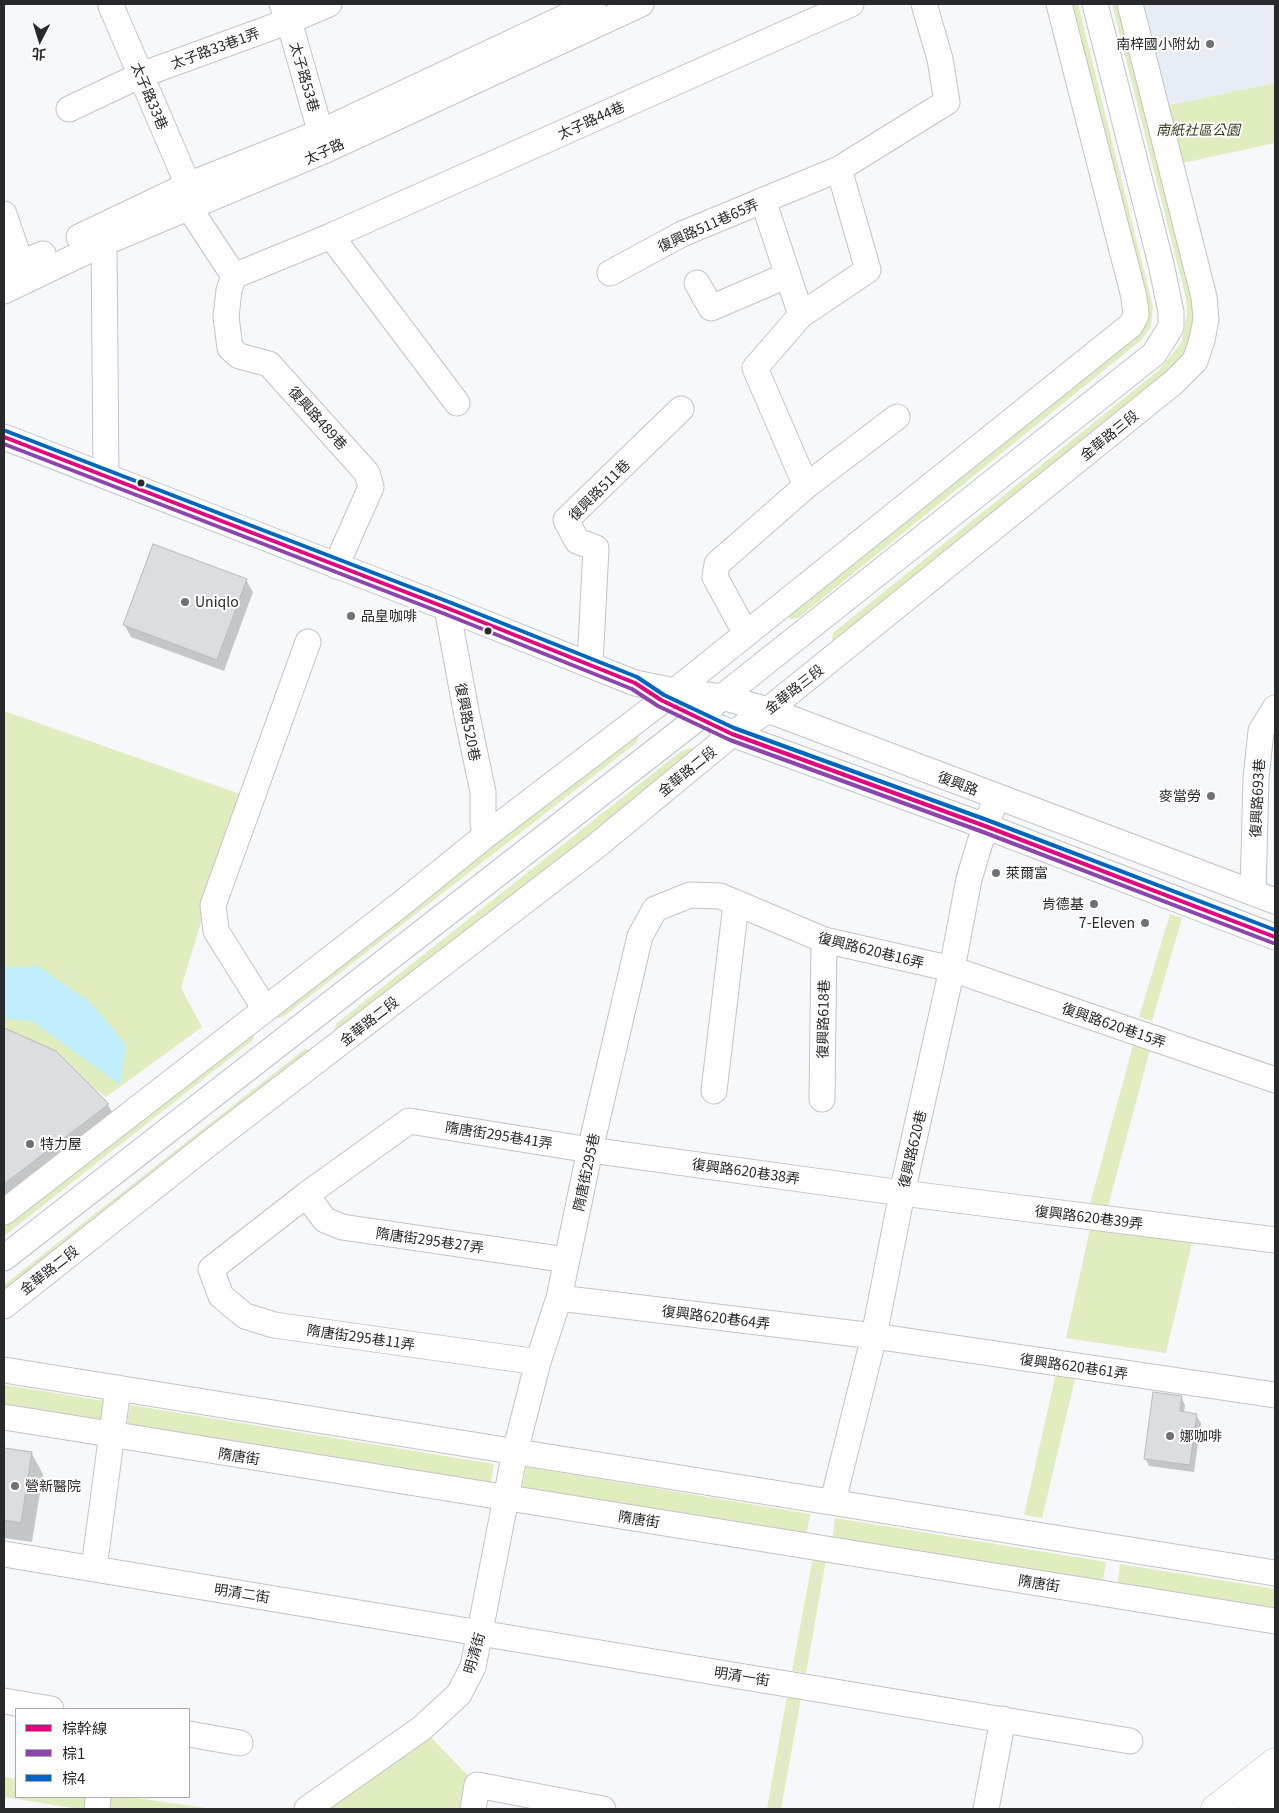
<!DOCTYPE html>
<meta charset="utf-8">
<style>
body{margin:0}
#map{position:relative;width:1279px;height:1813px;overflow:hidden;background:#f6f8fb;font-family:Georgia,"Noto Sans TC",serif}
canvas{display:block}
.frame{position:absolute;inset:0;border:5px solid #27292d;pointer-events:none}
.legend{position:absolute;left:15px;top:1708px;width:175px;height:90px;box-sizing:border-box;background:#fff;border:1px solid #a9a9ab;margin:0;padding:6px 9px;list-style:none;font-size:15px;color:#27292d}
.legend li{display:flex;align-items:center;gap:10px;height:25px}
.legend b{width:25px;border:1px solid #a9a9ab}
.north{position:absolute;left:15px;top:15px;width:50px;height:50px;-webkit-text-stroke:4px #fff;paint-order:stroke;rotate:185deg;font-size:14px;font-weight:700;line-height:20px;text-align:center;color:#27292d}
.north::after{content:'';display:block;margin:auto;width:18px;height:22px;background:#27292d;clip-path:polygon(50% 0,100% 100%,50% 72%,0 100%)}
</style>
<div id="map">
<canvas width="1279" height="1813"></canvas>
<div class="frame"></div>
<ul class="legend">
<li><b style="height:6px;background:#e5007d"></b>棕幹線</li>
<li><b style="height:6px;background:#8e44ad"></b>棕1</li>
<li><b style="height:6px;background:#0065bd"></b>棕4</li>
</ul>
<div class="north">北</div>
</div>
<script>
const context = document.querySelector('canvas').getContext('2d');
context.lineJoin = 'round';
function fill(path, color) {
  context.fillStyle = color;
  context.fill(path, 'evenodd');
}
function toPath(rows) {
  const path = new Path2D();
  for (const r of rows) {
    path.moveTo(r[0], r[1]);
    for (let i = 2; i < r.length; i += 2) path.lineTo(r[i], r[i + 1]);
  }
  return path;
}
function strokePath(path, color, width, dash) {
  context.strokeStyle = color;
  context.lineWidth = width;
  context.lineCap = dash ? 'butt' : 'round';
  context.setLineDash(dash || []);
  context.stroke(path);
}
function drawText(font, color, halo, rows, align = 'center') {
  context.font = font + ' Georgia,"Noto Sans TC",serif';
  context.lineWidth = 4;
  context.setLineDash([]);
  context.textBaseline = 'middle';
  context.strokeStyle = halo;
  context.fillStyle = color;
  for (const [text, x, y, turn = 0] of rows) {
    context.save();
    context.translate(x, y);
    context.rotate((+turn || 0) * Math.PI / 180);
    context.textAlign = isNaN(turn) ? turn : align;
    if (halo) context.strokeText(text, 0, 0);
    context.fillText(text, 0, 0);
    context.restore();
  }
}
const built = toPath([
 [1135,4,1275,4,1275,83,1160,107]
]);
const green = toPath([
 [1065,4,1078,4,1153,307,1151,327,1140,341,798,618,791,619,787,616,1132,333],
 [1112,4,1124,4,1195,280,1193,350,838,644,832,639,833,633,1159,370,1182,342,1187,313,1186,298],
 [1275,83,1275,143,1173,165,1160,107],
 [4,711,240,794,181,988,202,1027,106,1097,19,1034,4,1032],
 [638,735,638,739,636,743,283,1017,278,1018,274,1015,273,1011],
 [690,748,694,749,698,753,337,1033,334,1030,337,1023,680,752],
 [1170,914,1182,918,1152,1021,1139,1017],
 [254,1034,253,1040,4,1236,4,1217],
 [1133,1045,1150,1050,1108,1206,1090,1204],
 [305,1049,312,1051,4,1301,4,1285],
 [1091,1224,1193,1238,1166,1353,1066,1338],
 [1057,1369,1077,1371,1042,1518,1024,1515],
 [4,1385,105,1401,101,1427,4,1412],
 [130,1405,494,1464,490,1488,126,1432],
 [526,1467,810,1514,806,1538,521,1495],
 [835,1518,1106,1562,1102,1587,832,1544],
 [814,1552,827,1554,806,1673,792,1671],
 [1120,1564,1275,1589,1275,1616,1117,1591],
 [788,1691,802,1693,781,1809,767,1809],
 [422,1728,477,1785,473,1809,307,1809],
 [4,1777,16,1779,16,1797,129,1797,213,1809,79,1809,4,1797]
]);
const water = toPath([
 [38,966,91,1003,126,1045,120,1085,33,1022,4,1018,4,968]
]);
const shadow = toPath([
 [246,580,253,592,224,671,131,637,124,624],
 [4,1030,55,1052,108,1105,116,1119,4,1204],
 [1181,1397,1185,1405,1184,1413,1196,1415,1201,1423,1194,1472,1149,1466,1145,1458],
 [4,1450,32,1454,43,1474,32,1542,4,1538]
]);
const building = toPath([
 [153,544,247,579,217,660,123,625,153,544],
 [4,1028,56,1051,109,1104,4,1184,4,1028],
 [1153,1392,1182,1396,1180,1411,1197,1414,1190,1465,1144,1459,1153,1392],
 [4,1448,32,1452,21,1523,4,1520,4,1448]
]);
const path = toPath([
 [801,1666,818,1569],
 [774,1809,794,1704]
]);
const minor = toPath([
 [282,4,289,21,325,148],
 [111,6,188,185],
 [69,109,141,75,289,21,329,4],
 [839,169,947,102,940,59,924,4],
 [763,200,801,315],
 [190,209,234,276,229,290,226,317,230,348,239,356,269,364,367,473,371,487,336,566],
 [4,214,21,264],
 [331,236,457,403],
 [79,237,188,185,321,132,593,4],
 [104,243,106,476],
 [4,271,43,254],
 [610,273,682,234,839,169,868,270,801,315,755,368,806,486,717,564,715,577,746,634],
 [234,276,331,236,851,4],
 [697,283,711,308,788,275],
 [4,291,104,243,326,150,641,4],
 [4,437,447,608,635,683,675,691,722,697,768,710,1275,901],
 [806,486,897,417],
 [447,608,467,716,483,792,483,822,485,836],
 [590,665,596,548,577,541,566,520,681,409],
 [721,728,732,734,985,826,1275,937],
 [1253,893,1256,778,1261,731,1275,708],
 [265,1009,216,931,213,905,308,642],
 [714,1091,736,904],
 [822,1099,824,940],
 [306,1195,325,1220,342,1227,567,1260],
 [4,1212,401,904,485,836,675,691,1131,325,1136,315,1134,297,1059,4],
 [4,1258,699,717,722,697,1154,354,1171,327,1171,312,1161,264,1095,4],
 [559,1298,874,1336,1275,1395],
 [4,1306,211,1142,595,847,732,734,768,710,1174,382,1195,361,1202,340,1206,319,1204,297,1130,4],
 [538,1362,274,1325,245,1316,221,1296,211,1269,306,1195,409,1121,590,1150,902,1193,1275,1240],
 [4,1370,1275,1573],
 [4,1417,1275,1621],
 [833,1501,874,1336,902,1193,952,969,969,879,985,826,997,798],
 [4,1554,1130,1741],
 [94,1568,118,1388],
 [4,1701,51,1709],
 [189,1734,240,1743],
 [97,1809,98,1797],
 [307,1809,422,1728,459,1694,473,1667,515,1452,538,1362,559,1298,590,1150,640,936,655,909,690,895,720,896,824,940,952,969,1275,1080],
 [473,1809,477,1785,603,1809],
 [986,1809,1003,1719]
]);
const major = toPath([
 [1215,1809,1275,1762],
 [1254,1809,1275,1793]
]);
const bus1 = toPath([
 [4,437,447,608,635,683,661,700,732,734,985,826,1275,937]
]);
const bus2 = toPath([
 [4,444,445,614,632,689,658,706,730,740,983,832,1273,943]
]);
const bus3 = toPath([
 [6,431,449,602,637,677,664,695,734,728,987,820,1275,930]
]);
const markers = [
 [1210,44,5,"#6f7175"],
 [141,483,4.5,"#27292d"],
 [185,602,5,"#6f7175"],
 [351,616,5,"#6f7175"],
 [488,631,4.5,"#27292d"],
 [1211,796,5,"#6f7175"],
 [996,873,5,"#6f7175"],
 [1094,904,5,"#6f7175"],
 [1145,923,5,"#6f7175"],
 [30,1144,5,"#6f7175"],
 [1170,1436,5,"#6f7175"],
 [15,1486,5,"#6f7175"]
];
const poiNames = [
 ["南梓國小附幼",1200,44,"right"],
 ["Uniqlo",195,602],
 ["品皇咖啡",361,616],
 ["麥當勞",1201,796,"right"],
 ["萊爾富",1006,873],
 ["肯德基",1084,904,"right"],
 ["7-Eleven",1135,923,"right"],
 ["特力屋",40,1144],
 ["娜咖啡",1180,1436],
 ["營新醫院",25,1486]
];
const streetNames = [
 ["太子路33巷1弄",215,48,-20],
 ["太子路53巷",305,77,74],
 ["太子路33巷",150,96,67],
 ["太子路44巷",591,120,-24],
 ["太子路",324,151,-24],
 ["復興路511巷65弄",708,225,-24],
 ["復興路489巷",318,418,48],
 ["金華路三段",1109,435,-39],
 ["復興路511巷",599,490,-45],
 ["金華路三段",794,689,-38],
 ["復興路520巷",468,722,79],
 ["金華路二段",687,771,-39],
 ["復興路",958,783,21],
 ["復興路693巷",1257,798,-87],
 ["復興路620巷16弄",871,950,14],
 ["復興路618巷",823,1019,-89],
 ["金華路二段",369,1021,-38],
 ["復興路620巷15弄",1114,1025,19],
 ["隋唐街295巷41弄",499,1135,9],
 ["復興路620巷",912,1149,-77],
 ["復興路620巷38弄",746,1171,8],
 ["隋唐街295巷",586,1172,-78],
 ["復興路620巷39弄",1089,1217,7],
 ["隋唐街295巷27弄",430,1240,8],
 ["金華路二段",49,1270,-38],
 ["復興路620巷64弄",716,1317,7],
 ["隋唐街295巷11弄",361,1337,8],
 ["復興路620巷61弄",1074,1366,8],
 ["隋唐街",239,1456,9],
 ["隋唐街",639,1519,9],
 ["隋唐街",1039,1583,9],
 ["明清二街",242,1593,9],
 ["明清街",474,1653,-74],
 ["明清一街",742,1676,9]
];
const parkNames = [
 ["南紙社區公園",1198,130]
];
fill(built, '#e7ecf5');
fill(green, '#dfedbf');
fill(water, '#c1eefe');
fill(shadow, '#0003');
fill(building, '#dbdde0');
strokePath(building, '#b8b9bc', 1);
strokePath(minor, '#c2c4c7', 27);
strokePath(major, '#c2c4c7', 29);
strokePath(path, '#e2e3e4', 3, [4, 2.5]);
strokePath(minor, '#fefefe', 25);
strokePath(major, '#fefefe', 28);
strokePath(bus1, '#e5007d', 4);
strokePath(bus2, '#8e44ad', 4);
strokePath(bus3, '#0065bd', 4);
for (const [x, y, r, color] of markers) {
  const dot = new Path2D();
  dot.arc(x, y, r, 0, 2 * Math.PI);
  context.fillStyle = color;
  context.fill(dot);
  strokePath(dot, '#fff', 2);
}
drawText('14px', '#27292d', '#fff', poiNames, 'left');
drawText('14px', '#27292d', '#fff', streetNames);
drawText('italic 14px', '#353e19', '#fff', parkNames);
</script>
